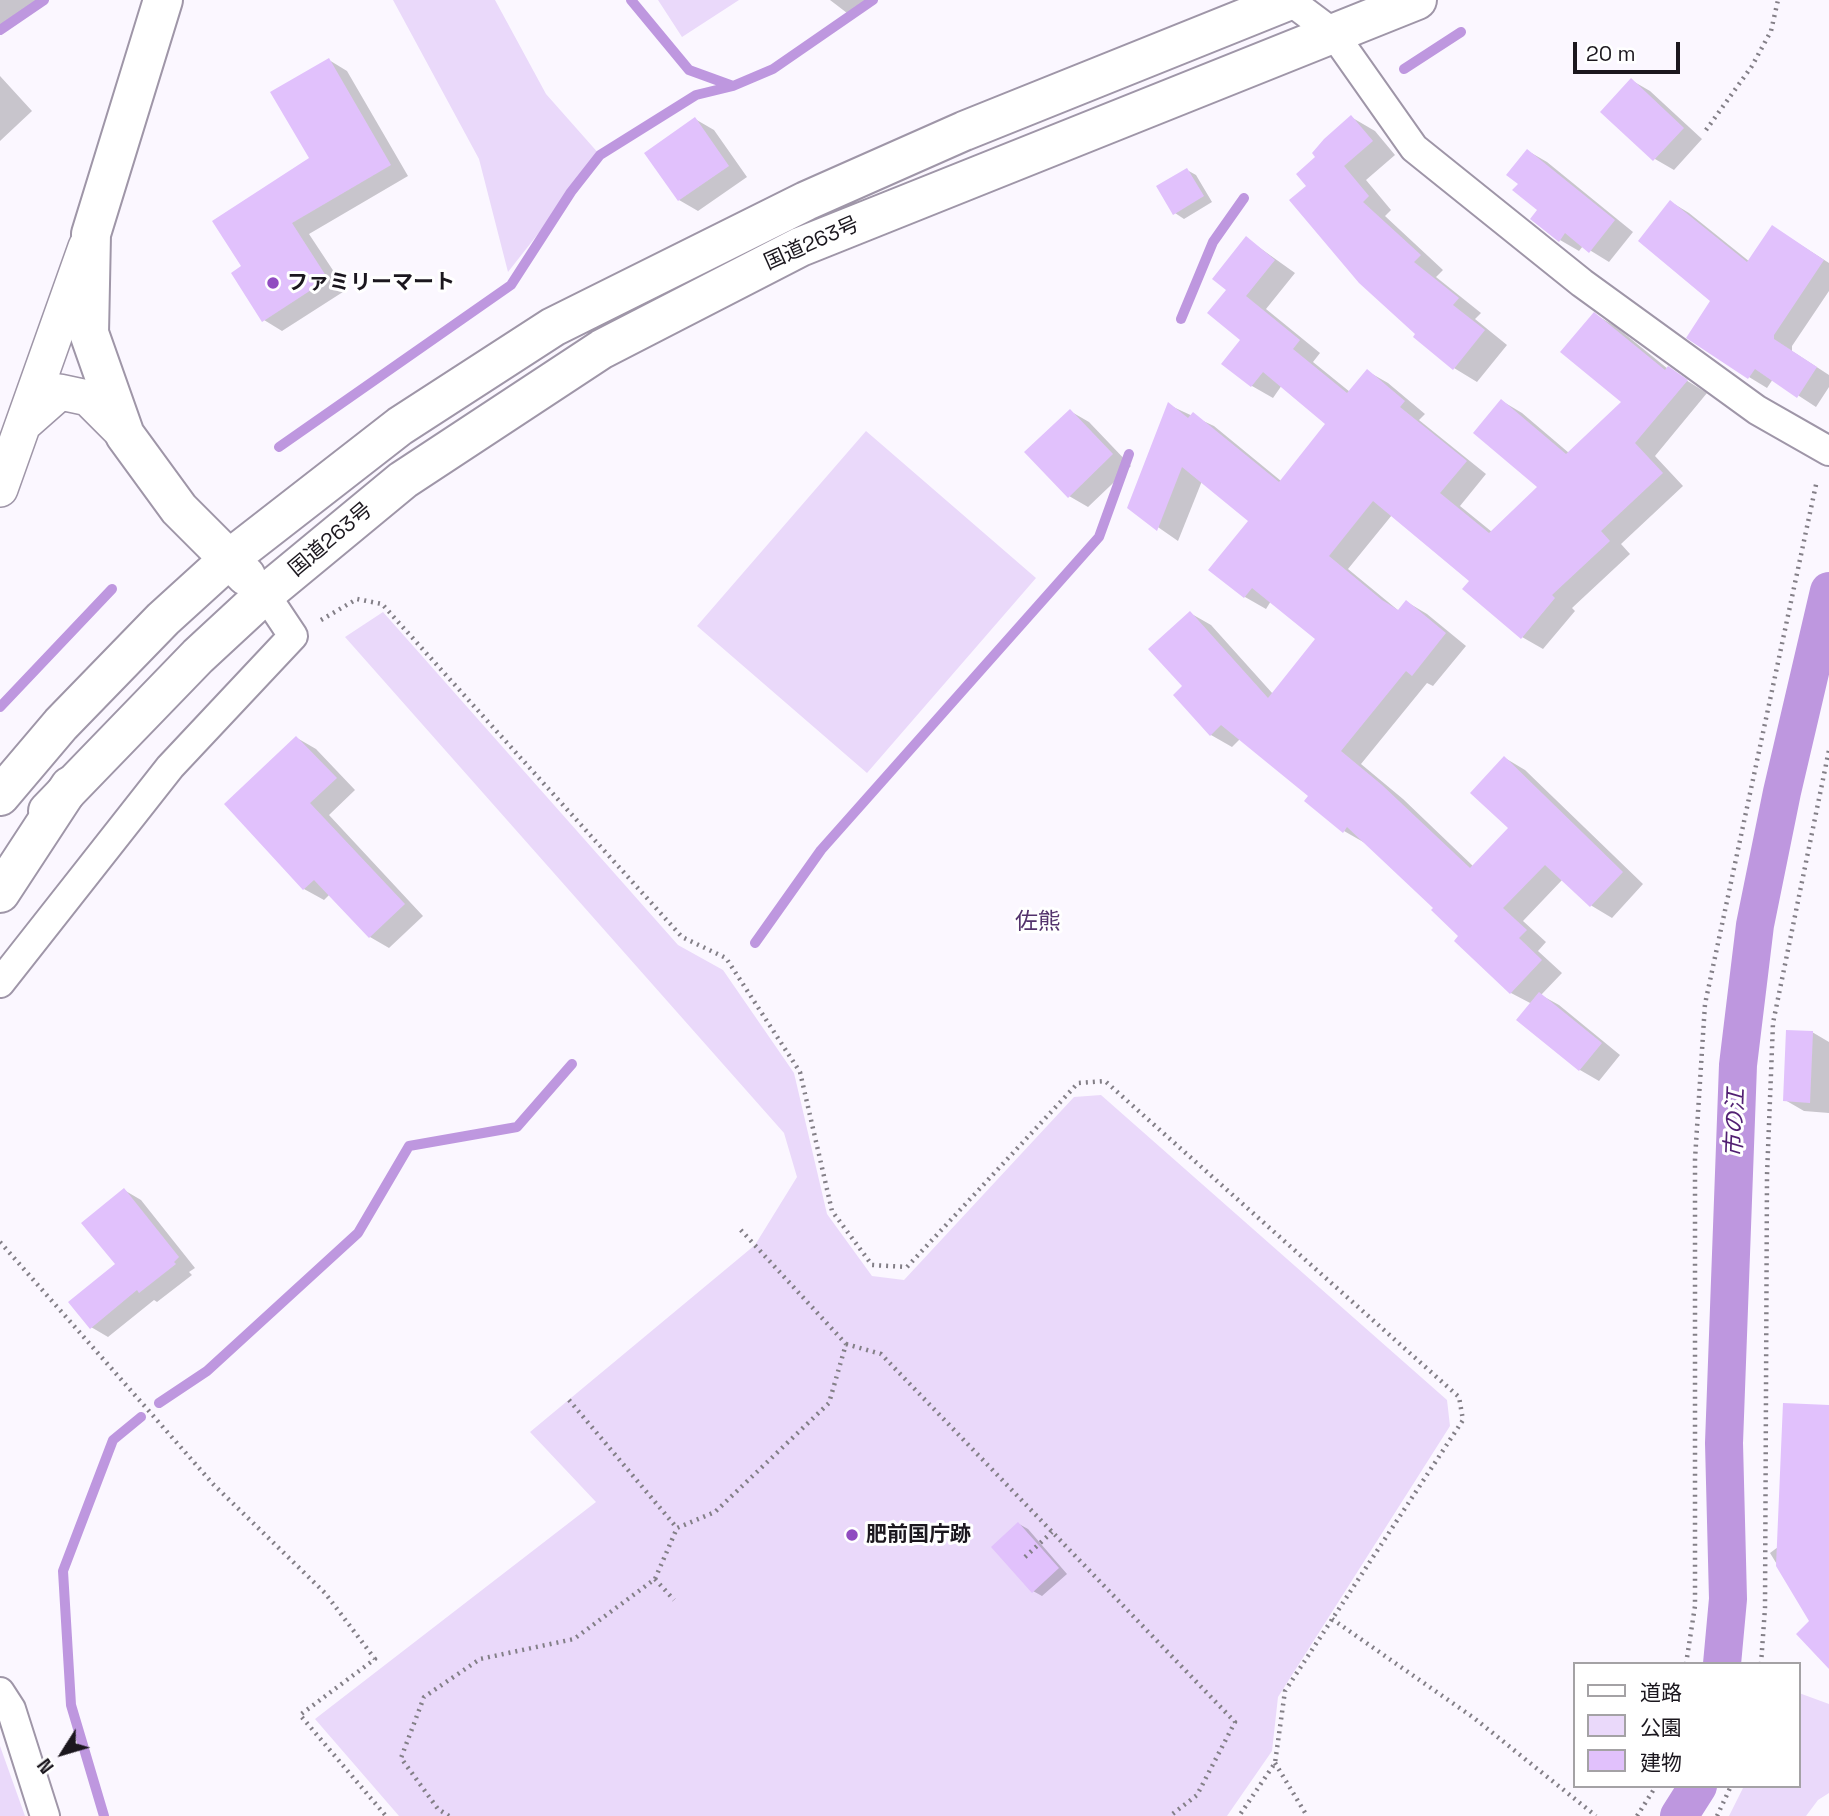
<!DOCTYPE html>
<meta charset="utf-8">
<style>
body{margin:0}
#map{position:relative;width:1829px;height:1816px;overflow:hidden;background:#fbf7ff;font-family:"Space Grotesk","Noto Sans JP",sans-serif}
canvas{display:block}
.legend{position:absolute;left:1573px;top:1662px;width:228px;height:126px;box-sizing:border-box;background:#fff;border:2px solid #a4a2a5;margin:0;padding:9px 12px;list-style:none;font-size:21px;color:#1b171e}
.legend li{display:flex;align-items:center;gap:14px;height:35px}
.legend b{width:35px;border:2px solid #a4a2a5}
.north{position:absolute;left:28px;top:1718px;width:70px;height:70px;-webkit-text-stroke:5px #fff;paint-order:stroke;rotate:233deg;font-size:19px;font-weight:700;line-height:28px;text-align:center;color:#1b171e}
.north::after{content:'';display:block;margin:auto;width:24px;height:32px;background:#1b171e;clip-path:polygon(50% 0,100% 100%,50% 72%,0 100%)}
.scale{position:absolute;left:1573px;top:42px;width:107px;height:32px;box-sizing:border-box;border:4px solid #1b171e;border-top:0;padding-left:9px;font-size:21px;line-height:24px;white-space:nowrap;color:#1b171e;-webkit-text-stroke:5px #fff;paint-order:stroke}
</style>
<div id="map">
<canvas width="1829" height="1816"></canvas>
<ul class="legend">
<li><b style="height:9px;background:#fff"></b>道路</li>
<li><b style="height:19px;background:#ead9fa"></b>公園</li>
<li><b style="height:19px;background:#e1c1fc"></b>建物</li>
</ul>
<div class="north">N</div>
<div class="scale">20 m</div>
</div>
<script>
const context = document.querySelector('canvas').getContext('2d');
context.lineJoin = 'round';
function fill(path, color) {
  context.fillStyle = color;
  context.fill(path, 'evenodd');
}
function toPath(rows) {
  const path = new Path2D();
  for (const r of rows) {
    path.moveTo(r[0], r[1]);
    for (let i = 2; i < r.length; i += 2) path.lineTo(r[i], r[i + 1]);
  }
  return path;
}
function strokePath(path, color, width, dash) {
  context.strokeStyle = color;
  context.lineWidth = width;
  context.lineCap = dash ? 'butt' : 'round';
  context.setLineDash(dash || []);
  context.stroke(path);
}
function drawText(font, color, halo, rows, align = 'center') {
  context.font = font + ' "Space Grotesk","Noto Sans JP",sans-serif';
  context.lineWidth = 6;
  context.setLineDash([]);
  context.textBaseline = 'middle';
  context.strokeStyle = halo;
  context.fillStyle = color;
  for (const [text, x, y, turn = 0] of rows) {
    context.save();
    context.translate(x, y);
    context.rotate((+turn || 0) * Math.PI / 180);
    context.textAlign = isNaN(turn) ? turn : align;
    if (halo) context.strokeText(text, 0, 0);
    context.fillText(text, 0, 0);
    context.restore();
  }
}
const green = toPath([
 [393,0,495,0,546,94,600,155,508,272,479,159],
 [658,0,739,0,682,37],
 [866,431,1036,578,867,773,697,626],
 [383,612,678,945,723,970,794,1073,827,1214,872,1276,904,1280,1074,1097,1101,1095,1447,1400,1450,1426,1278,1697,1272,1751,1227,1816,399,1816,315,1719,596,1502,530,1432,755,1245,797,1177,784,1133,345,637],
 [1799,1693,1829,1704,1829,1793,1818,1800,1806,1816,1729,1816,1744,1786,1799,1786],
 [0,1746,25,1816,0,1816]
]);
const shadow = toPath([
 [0,0,42,0,0,28],
 [830,0,866,0,847,13],
 [329,60,347,71,408,176,309,234,346,290,282,331,264,320,244,266,311,159],
 [0,76,32,111,0,141],
 [1631,80,1650,91,1702,139,1674,170,1655,159,1602,111],
 [1351,117,1375,131,1395,155,1366,180,1391,210,1385,216,1443,270,1436,277,1481,313,1475,319,1507,345,1477,382,1454,368,1417,334,1308,186,1318,157],
 [695,119,714,130,747,177,698,211,679,200],
 [1528,151,1547,162,1633,232,1609,262,1583,246,1579,251,1560,240,1520,183],
 [1187,170,1196,175,1212,202,1184,219,1175,213],
 [1671,202,1689,213,1750,262,1790,238,1829,263,1829,291,1792,346,1792,351,1829,375,1829,387,1816,407,1773,379,1767,388,1749,377],
 [1246,238,1295,273,1266,309,1320,353,1313,362,1350,392,1367,371,1388,383,1425,414,1419,420,1486,474,1460,506,1492,532,1540,487,1502,401,1522,413,1569,453,1623,402,1594,314,1615,326,1668,369,1707,393,1655,456,1683,486,1621,544,1630,554,1572,608,1575,611,1543,649,1522,637,1471,581,1392,515,1348,569,1399,611,1407,602,1427,614,1466,646,1433,686,1427,683,1361,764,1403,799,1474,867,1510,828,1505,758,1525,770,1643,884,1612,918,1592,906,1563,879,1523,921,1546,942,1538,951,1562,973,1541,995,1559,1005,1620,1055,1599,1081,1580,1070,1519,1020,1532,1004,1511,993,1435,908,1365,843,1344,831,1310,796,1240,739,1232,747,1211,735,1184,686,1190,613,1211,625,1273,694,1318,639,1271,601,1266,609,1245,597,1250,520,1202,481,1178,541,1129,507,1169,405,1214,426,1281,481,1328,423,1282,385,1273,398,1252,386,1228,290],
 [1070,411,1089,422,1131,466,1088,507,1069,496],
 [297,738,316,749,355,790,329,815,423,916,389,948,370,937,330,894,324,900,304,889],
 [1812,1032,1829,1042,1829,1113,1804,1111,1785,1100],
 [124,1190,141,1200,195,1268,189,1272,192,1275,157,1302,154,1300,108,1337,91,1327,118,1264],
 [1829,1407,1829,1667,1812,1621,1770,1553,1778,1547],
 [1019,1524,1028,1529,1067,1574,1042,1596,1033,1591]
]);
const stream = toPath([
 [631,0,689,70,733,86],
 [0,30,44,0],
 [1404,69,1461,32],
 [1181,319,1213,242,1244,198],
 [279,447,511,285,571,192,600,155,696,95,733,86,773,69,873,0],
 [0,707,112,589],
 [755,943,821,850,1099,537,1129,454],
 [159,1403,207,1371,358,1233,409,1146,517,1127,572,1064],
 [104,1816,71,1705,63,1571,113,1440,141,1417]
]);
const canal = toPath([
 [1722,1664,1728,1599,1724,1443,1738,1065,1755,925,1782,792,1829,591],
 [1679,1816,1698,1786]
]);
const building = toPath([
 [329,58,391,165,292,223,328,279,262,322,231,273,241,266,212,221,309,158,270,92],
 [1631,78,1684,128,1653,161,1600,112],
 [1351,115,1373,141,1344,166,1369,196,1363,202,1421,255,1414,262,1459,298,1453,305,1485,330,1453,370,1413,337,1415,334,1359,283,1289,200,1306,186,1296,174,1315,157,1312,153,1324,139],
 [695,117,729,166,678,201,644,153],
 [1527,149,1615,220,1589,253,1565,233,1559,242,1530,219,1537,210,1512,190,1518,184,1506,175],
 [1187,168,1204,196,1173,215,1156,186],
 [1670,200,1747,262,1772,225,1824,260,1774,335,1774,339,1817,367,1797,398,1755,369,1748,379,1686,338,1710,301,1638,241],
 [1246,236,1275,260,1246,296,1300,340,1293,349,1347,393,1367,369,1405,401,1400,407,1467,461,1440,493,1489,533,1537,487,1473,433,1501,399,1566,454,1621,402,1560,352,1594,312,1665,370,1668,366,1688,380,1635,443,1663,473,1601,531,1610,541,1552,595,1555,598,1521,639,1462,589,1469,581,1373,501,1329,556,1382,600,1398,610,1406,600,1446,633,1412,676,1406,671,1341,751,1382,785,1470,868,1508,828,1470,793,1504,756,1623,872,1590,907,1545,865,1503,908,1527,930,1519,938,1542,960,1510,994,1454,941,1458,936,1431,910,1433,908,1347,827,1343,833,1304,801,1308,796,1221,725,1210,736,1173,695,1182,686,1148,649,1190,611,1268,698,1315,639,1252,588,1244,598,1208,570,1248,521,1182,467,1157,531,1127,508,1168,402,1188,418,1193,412,1279,482,1325,424,1263,372,1251,387,1221,364,1240,340,1207,313,1226,290,1212,279],
 [1070,409,1113,454,1068,498,1024,452],
 [296,736,337,778,310,803,405,904,369,938,314,880,303,890,224,804],
 [1539,992,1602,1043,1579,1071,1516,1020],
 [1786,1030,1813,1031,1810,1103,1783,1101],
 [124,1188,179,1257,174,1262,176,1264,139,1293,137,1290,90,1329,68,1302,115,1264,81,1223],
 [1783,1403,1829,1405,1829,1669,1796,1634,1809,1621,1776,1566],
 [1018,1522,1059,1568,1032,1593,991,1547]
]);
const path = toPath([
 [1706,130,1752,66,1771,31,1778,0],
 [321,620,357,599,382,604,682,937,726,958,800,1072,832,1211,872,1265,907,1267,1078,1083,1105,1081,1459,1397,1463,1420,1285,1691,1275,1763,1239,1816],
 [0,1242,214,1485,325,1593,375,1659,300,1715,386,1816],
 [846,1344,881,1354,1235,1722,1197,1795,1170,1816],
 [569,1400,677,1528,715,1512,829,1403,846,1344,739,1228],
 [1025,1557,1052,1532],
 [655,1579,674,1600],
 [1332,1619,1474,1718,1596,1816],
 [1686,1664,1695,1606,1695,1159,1705,1004,1817,480],
 [1761,1664,1765,1608,1767,1175,1773,1023,1829,750],
 [1275,1763,1307,1816],
 [449,1816,438,1809,401,1758,424,1697,480,1659,574,1639,655,1579,677,1528],
 [1637,1816,1656,1786],
 [1717,1816,1731,1786]
]);
const minor = toPath([
 [1289,0,1333,33,1414,148,1582,283,1757,410,1829,451],
 [0,983,170,767,293,636,265,594],
 [0,1692,11,1709,45,1816]
]);
const tertiary = toPath([
 [26,422,60,392,88,398,125,435],
 [0,489,86,247]
]);
const trunk = toPath([
 [163,0,91,234,89,333,125,435,179,509,246,576],
 [0,796,61,724,163,619,229,559,400,426,553,327,806,201,964,131,1290,0],
 [48,811,198,656,265,594,403,480,602,349,800,247,1417,0]
]);
const motorway = toPath([
 [0,893,70,786]
]);
const markers = [
 [273,283,7,"#904cc0"],
 [852,1535,7,"#904cc0"]
];
const streetNames = [
 ["国道263号",812,244,-24],
 ["国道263号",331,540,-40]
];
const poiNames = [
 ["ファミリーマート",287,283],
 ["肥前国庁跡",866,1535]
];
const neighbourhoodNames = [
 ["佐熊",1038,923]
];
const waterNames = [
 ["市の江",1736,1123,-88]
];
fill(green, '#ead9fa');
fill(shadow, '#0003');
strokePath(stream, '#be97df', 10);
strokePath(canal, '#be97df', 38);
fill(building, '#e1c1fc');
strokePath(minor, '#9f96a8', 32);
strokePath(tertiary, '#9f96a8', 38);
strokePath(trunk, '#9f96a8', 42);
strokePath(motorway, '#9f96a8', 42);
strokePath(path, '#837f87', 4.5, [2, 5]);
strokePath(minor, '#fff', 28);
strokePath(tertiary, '#fff', 35);
strokePath(trunk, '#fff', 38);
strokePath(motorway, '#fff', 38);
for (const [x, y, r, color] of markers) {
  const dot = new Path2D();
  dot.arc(x, y, r, 0, 2 * Math.PI);
  context.fillStyle = color;
  context.fill(dot);
  strokePath(dot, '#fff', 2.5);
}
drawText('21px', '#1b171e', '#fff', streetNames);
drawText('bold 21px', '#1b171e', '#fff', poiNames, 'left');
drawText('23px', '#53326c', '#fff', neighbourhoodNames);
drawText('italic 23px', '#511f72', '#fff', waterNames);
</script>
